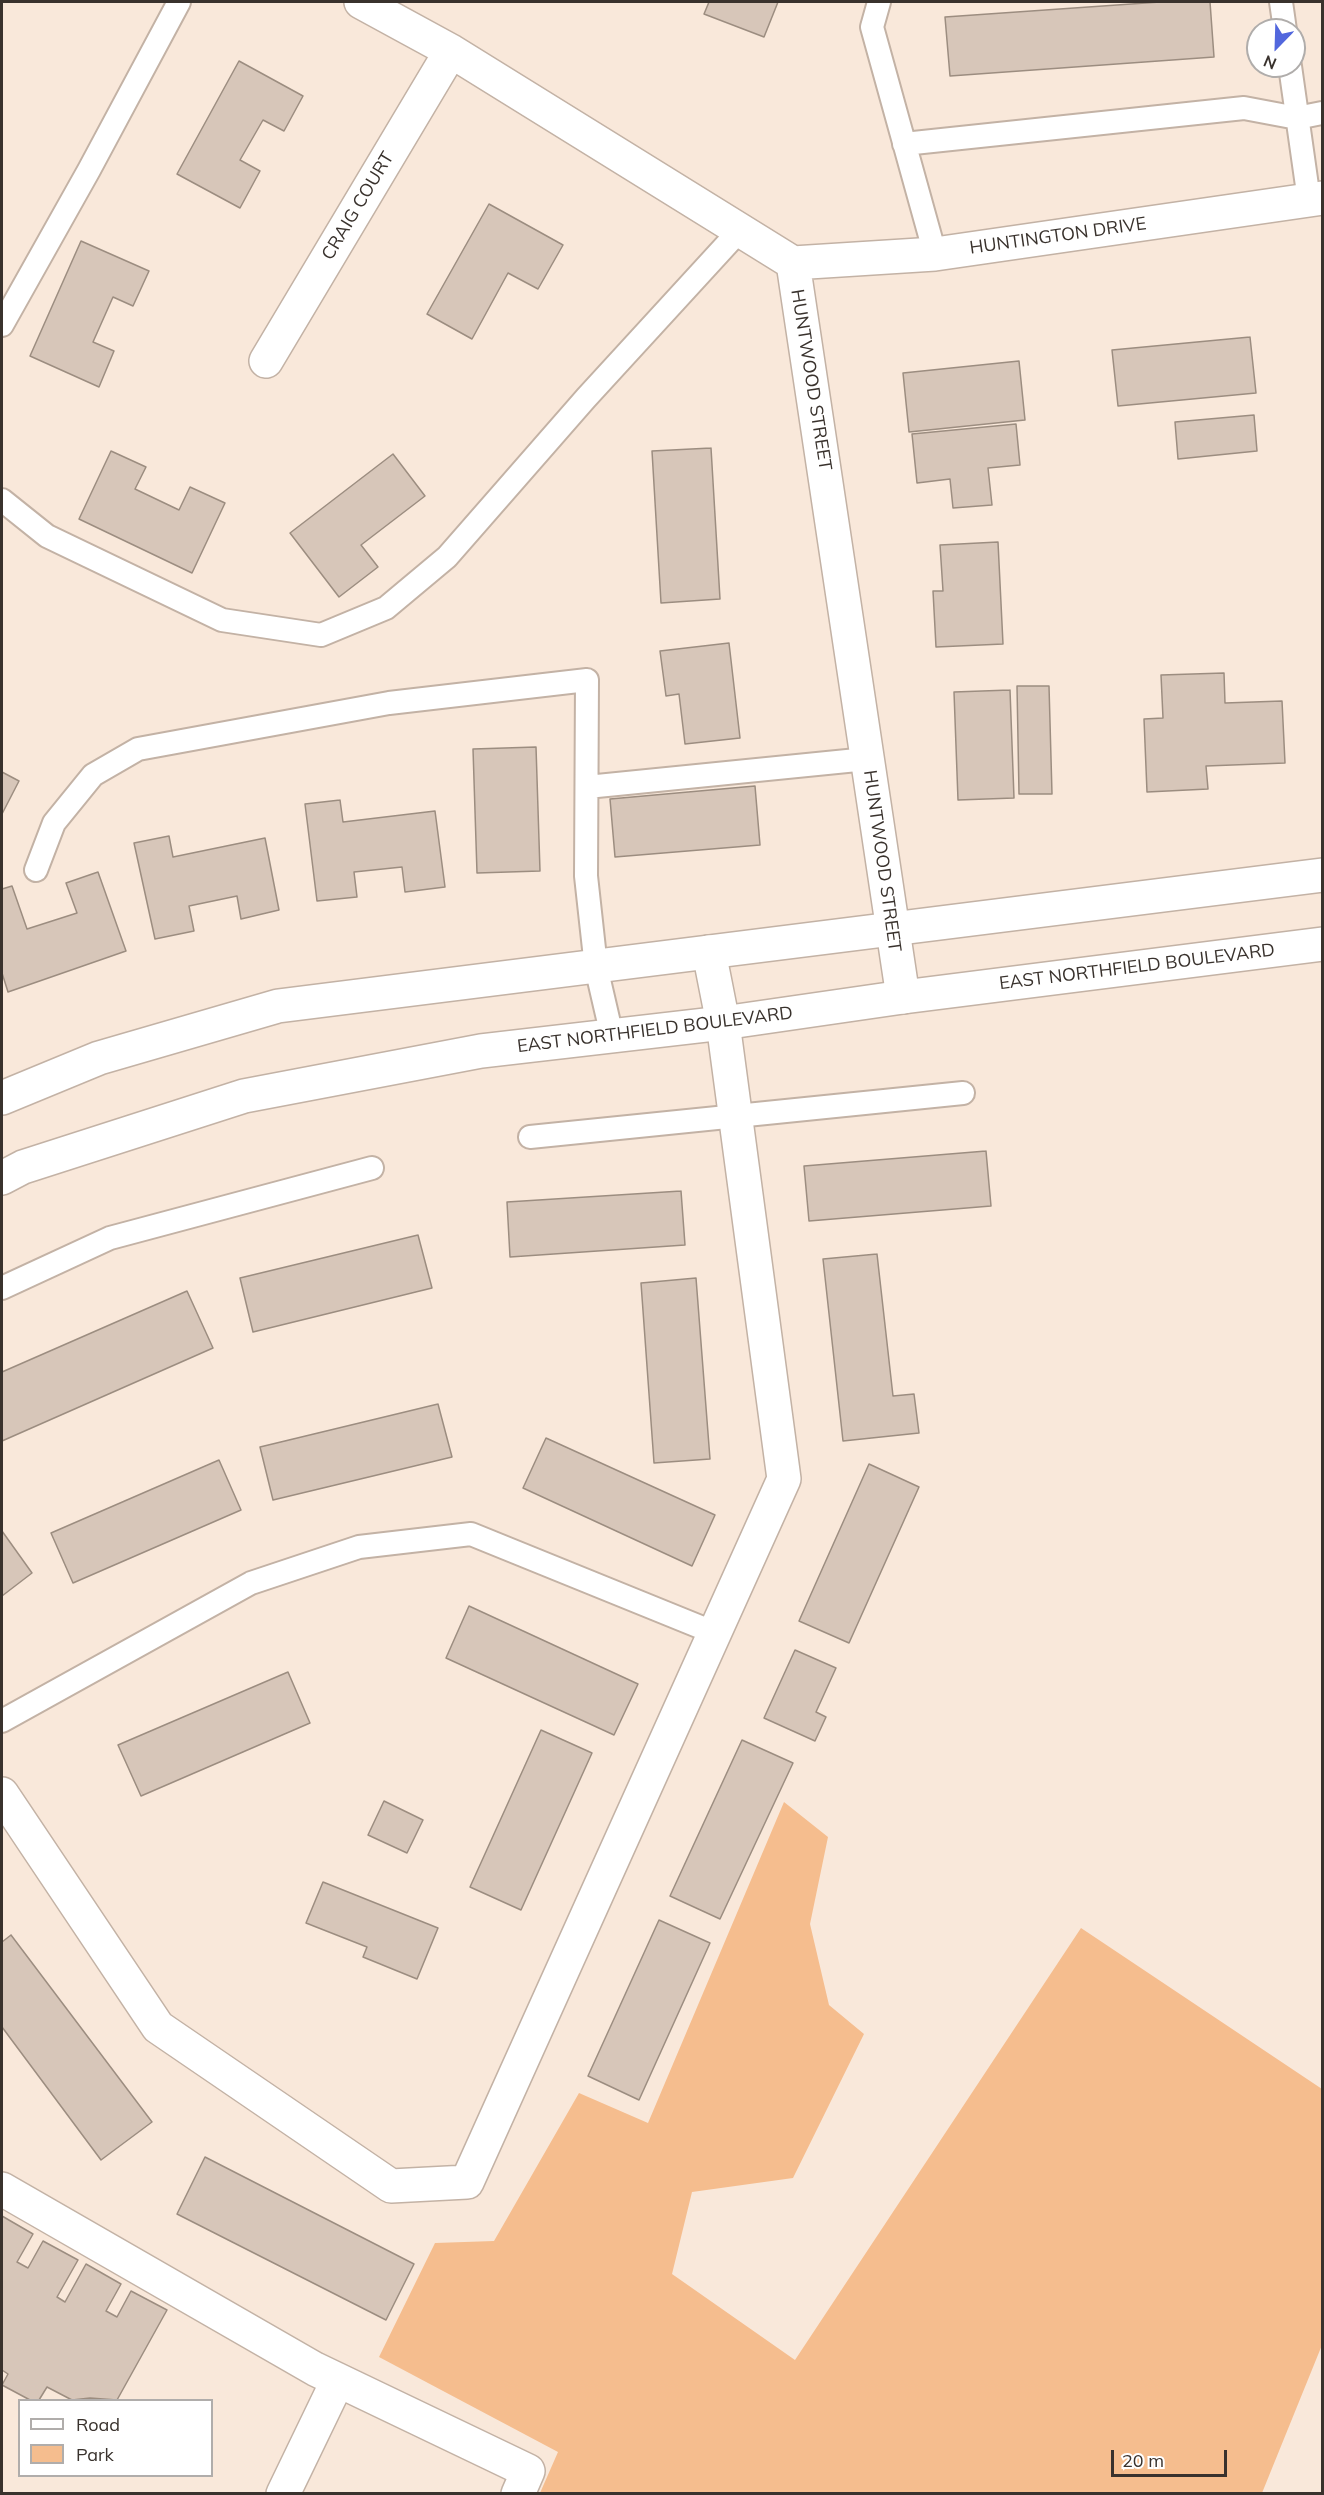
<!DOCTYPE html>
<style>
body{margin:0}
#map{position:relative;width:1324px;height:2495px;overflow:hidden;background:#f9e8da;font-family:Mulish,sans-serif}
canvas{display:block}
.frame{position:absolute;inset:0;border:3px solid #39322d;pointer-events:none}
.legend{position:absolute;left:18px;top:2399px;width:195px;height:78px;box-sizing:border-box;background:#fff;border:2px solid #b0adab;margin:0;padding:8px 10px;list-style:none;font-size:18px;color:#39322d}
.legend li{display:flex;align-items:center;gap:12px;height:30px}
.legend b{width:30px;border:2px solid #b0adab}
.north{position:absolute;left:1246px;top:18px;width:60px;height:60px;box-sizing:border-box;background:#fff;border:2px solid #b0adab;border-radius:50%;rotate:203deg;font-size:16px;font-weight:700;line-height:24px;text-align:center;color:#39322d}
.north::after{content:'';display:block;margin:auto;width:21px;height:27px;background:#5267dd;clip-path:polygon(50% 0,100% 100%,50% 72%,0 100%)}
.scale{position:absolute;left:1111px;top:2450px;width:116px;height:27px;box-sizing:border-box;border:3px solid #39322d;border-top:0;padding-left:8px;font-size:18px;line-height:21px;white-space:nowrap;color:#39322d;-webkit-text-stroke:4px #fff;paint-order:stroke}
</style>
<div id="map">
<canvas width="1324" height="2495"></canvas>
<div class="frame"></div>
<ul class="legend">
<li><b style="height:8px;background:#fff"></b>Road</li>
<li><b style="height:16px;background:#f5bd8e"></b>Park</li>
</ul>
<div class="north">N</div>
<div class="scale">20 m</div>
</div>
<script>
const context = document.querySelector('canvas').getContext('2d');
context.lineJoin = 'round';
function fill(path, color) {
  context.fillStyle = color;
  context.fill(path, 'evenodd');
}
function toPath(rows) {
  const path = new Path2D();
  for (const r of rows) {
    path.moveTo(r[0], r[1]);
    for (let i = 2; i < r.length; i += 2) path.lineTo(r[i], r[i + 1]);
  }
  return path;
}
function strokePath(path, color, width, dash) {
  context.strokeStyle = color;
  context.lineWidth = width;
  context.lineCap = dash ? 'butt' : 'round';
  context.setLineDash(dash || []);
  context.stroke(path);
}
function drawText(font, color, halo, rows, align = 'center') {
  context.font = font + ' Mulish,sans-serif';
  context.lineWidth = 5;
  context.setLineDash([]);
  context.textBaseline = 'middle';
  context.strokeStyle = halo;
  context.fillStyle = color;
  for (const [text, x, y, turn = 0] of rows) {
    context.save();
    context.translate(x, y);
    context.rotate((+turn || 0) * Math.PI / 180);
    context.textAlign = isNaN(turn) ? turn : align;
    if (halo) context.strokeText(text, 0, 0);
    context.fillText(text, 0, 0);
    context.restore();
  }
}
const green = toPath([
 [784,1802,828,1837,810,1924,829,2005,864,2034,793,2178,692,2192,672,2274,795,2360,1081,1928,1322,2089,1322,2345,1262,2493,540,2493,558,2452,379,2357,435,2243,494,2241,579,2093,648,2123]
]);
const building = toPath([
 [709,2,778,2,764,37,704,14,709,2],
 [1160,2,1210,2,1214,57,950,76,945,17,1160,2],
 [239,61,303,96,284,131,263,120,240,160,260,171,240,208,177,174,239,61],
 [489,204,563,245,538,289,508,273,472,339,427,314,489,204],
 [81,241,149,271,133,306,113,297,93,342,114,351,99,387,30,356,81,241],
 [1250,337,1256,393,1118,406,1112,350,1250,337],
 [1019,361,1025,420,909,432,903,373,1019,361],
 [1254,415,1257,451,1178,459,1175,422,1254,415],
 [1016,424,1020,465,988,468,992,505,953,508,950,479,917,483,912,434,1016,424],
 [711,448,720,599,661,603,652,451,711,448],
 [111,451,146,467,135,489,179,510,190,487,225,503,192,573,79,519,111,451],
 [393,454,425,496,361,545,378,567,339,597,290,533,393,454],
 [998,542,1003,644,936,647,933,591,943,591,940,545,998,542],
 [729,643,740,738,685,744,679,694,666,696,660,651,729,643],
 [1224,673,1225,703,1282,701,1285,763,1206,766,1208,789,1147,792,1144,719,1163,718,1161,675,1224,673],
 [1017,686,1049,686,1052,794,1019,794,1017,686],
 [1010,690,1014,798,958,800,954,692,1010,690],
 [536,747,540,871,477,873,473,749,536,747],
 [2,772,19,781,2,814,2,772],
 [755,786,760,845,615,857,610,799,755,786],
 [340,800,343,822,435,811,445,887,405,892,402,867,354,872,357,897,317,901,305,804,340,800],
 [169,836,173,857,265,838,279,910,241,919,237,896,189,906,194,931,155,939,134,843,169,836],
 [98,872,126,951,8,992,2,973,2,889,12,886,27,929,77,913,66,883,98,872],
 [986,1151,991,1206,809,1221,804,1166,986,1151],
 [681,1191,685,1245,510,1257,507,1202,681,1191],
 [418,1235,432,1288,253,1332,240,1278,418,1235],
 [877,1254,893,1396,914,1394,919,1433,843,1441,823,1259,877,1254],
 [696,1278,710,1459,654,1463,641,1283,696,1278],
 [187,1291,213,1348,2,1441,2,1372,187,1291],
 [438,1404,452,1457,273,1500,260,1447,438,1404],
 [546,1438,715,1515,692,1566,523,1488,546,1438],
 [219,1460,241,1510,73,1583,51,1533,219,1460],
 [869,1464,919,1487,849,1643,799,1621,869,1464],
 [2,1531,32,1573,2,1596,2,1531],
 [469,1606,638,1684,614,1735,446,1658,469,1606],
 [795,1650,836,1668,816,1712,826,1717,815,1741,764,1718,795,1650],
 [288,1672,310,1723,141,1796,118,1745,288,1672],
 [541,1730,592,1753,521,1910,470,1887,541,1730],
 [742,1740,793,1763,720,1919,670,1896,742,1740],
 [384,1801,423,1820,407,1853,368,1835,384,1801],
 [323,1882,438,1928,417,1979,363,1957,367,1947,306,1923,323,1882],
 [659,1920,710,1943,639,2100,588,2076,659,1920],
 [11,1935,152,2122,101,2160,2,2027,2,1942,11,1935],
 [205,2157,414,2264,386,2320,177,2214,205,2157],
 [2,2216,33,2234,17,2262,28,2268,43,2241,78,2260,57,2297,65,2302,86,2264,121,2284,106,2311,117,2317,131,2291,167,2310,117,2400,90,2398,72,2400,47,2387,39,2400,30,2400,2,2385,8,2374,2,2370,2,2216]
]);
const service = toPath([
 [879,2,872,27,935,254],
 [1281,2,1285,30],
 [1290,66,1309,200],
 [904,144,1244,108,1297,118,1322,113],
 [2,325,89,170,179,2],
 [2,500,47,536,222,620,321,635,386,608,447,557,586,398,740,230],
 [587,787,867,759],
 [36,870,54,823,93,775,138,749,389,703,587,680,586,876,596,967,612,1036],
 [530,1137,963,1093],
 [2,1288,110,1238,372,1168],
 [2,1721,251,1583,359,1547,471,1534,715,1633]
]);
const minor = toPath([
 [361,2,451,51,793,263,903,997],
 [793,263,935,254,1322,198],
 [266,361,451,51],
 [2,1794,158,2027,391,2186,467,2182,784,1479,723,1023,709,952],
 [2,2189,315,2369,528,2471,518,2494],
 [283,2494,338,2380]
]);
const secondary = toPath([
 [2,1098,99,1058,278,1006,1322,875],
 [2,1178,23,1167,244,1096,481,1051,723,1023,903,997,1322,944]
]);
const streetNames = [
 ["CRAIG COURT",358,206,-59],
 ["HUNTINGTON DRIVE",1058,236,-8],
 ["HUNTWOOD STREET",811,380,81],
 ["HUNTWOOD STREET",882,861,82],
 ["EAST NORTHFIELD BOULEVARD",1137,967,-7],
 ["EAST NORTHFIELD BOULEVARD",655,1030,-7]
];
fill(green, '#f5bd8e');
fill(building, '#d7c6b9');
strokePath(building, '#9c8d80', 1.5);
strokePath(service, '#c3b2a5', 26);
strokePath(minor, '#c3b2a5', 36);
strokePath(secondary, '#c3b2a5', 36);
strokePath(service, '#fff', 22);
strokePath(minor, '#fff', 33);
strokePath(secondary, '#fff', 33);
drawText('18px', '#39322d', '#fff', streetNames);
</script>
